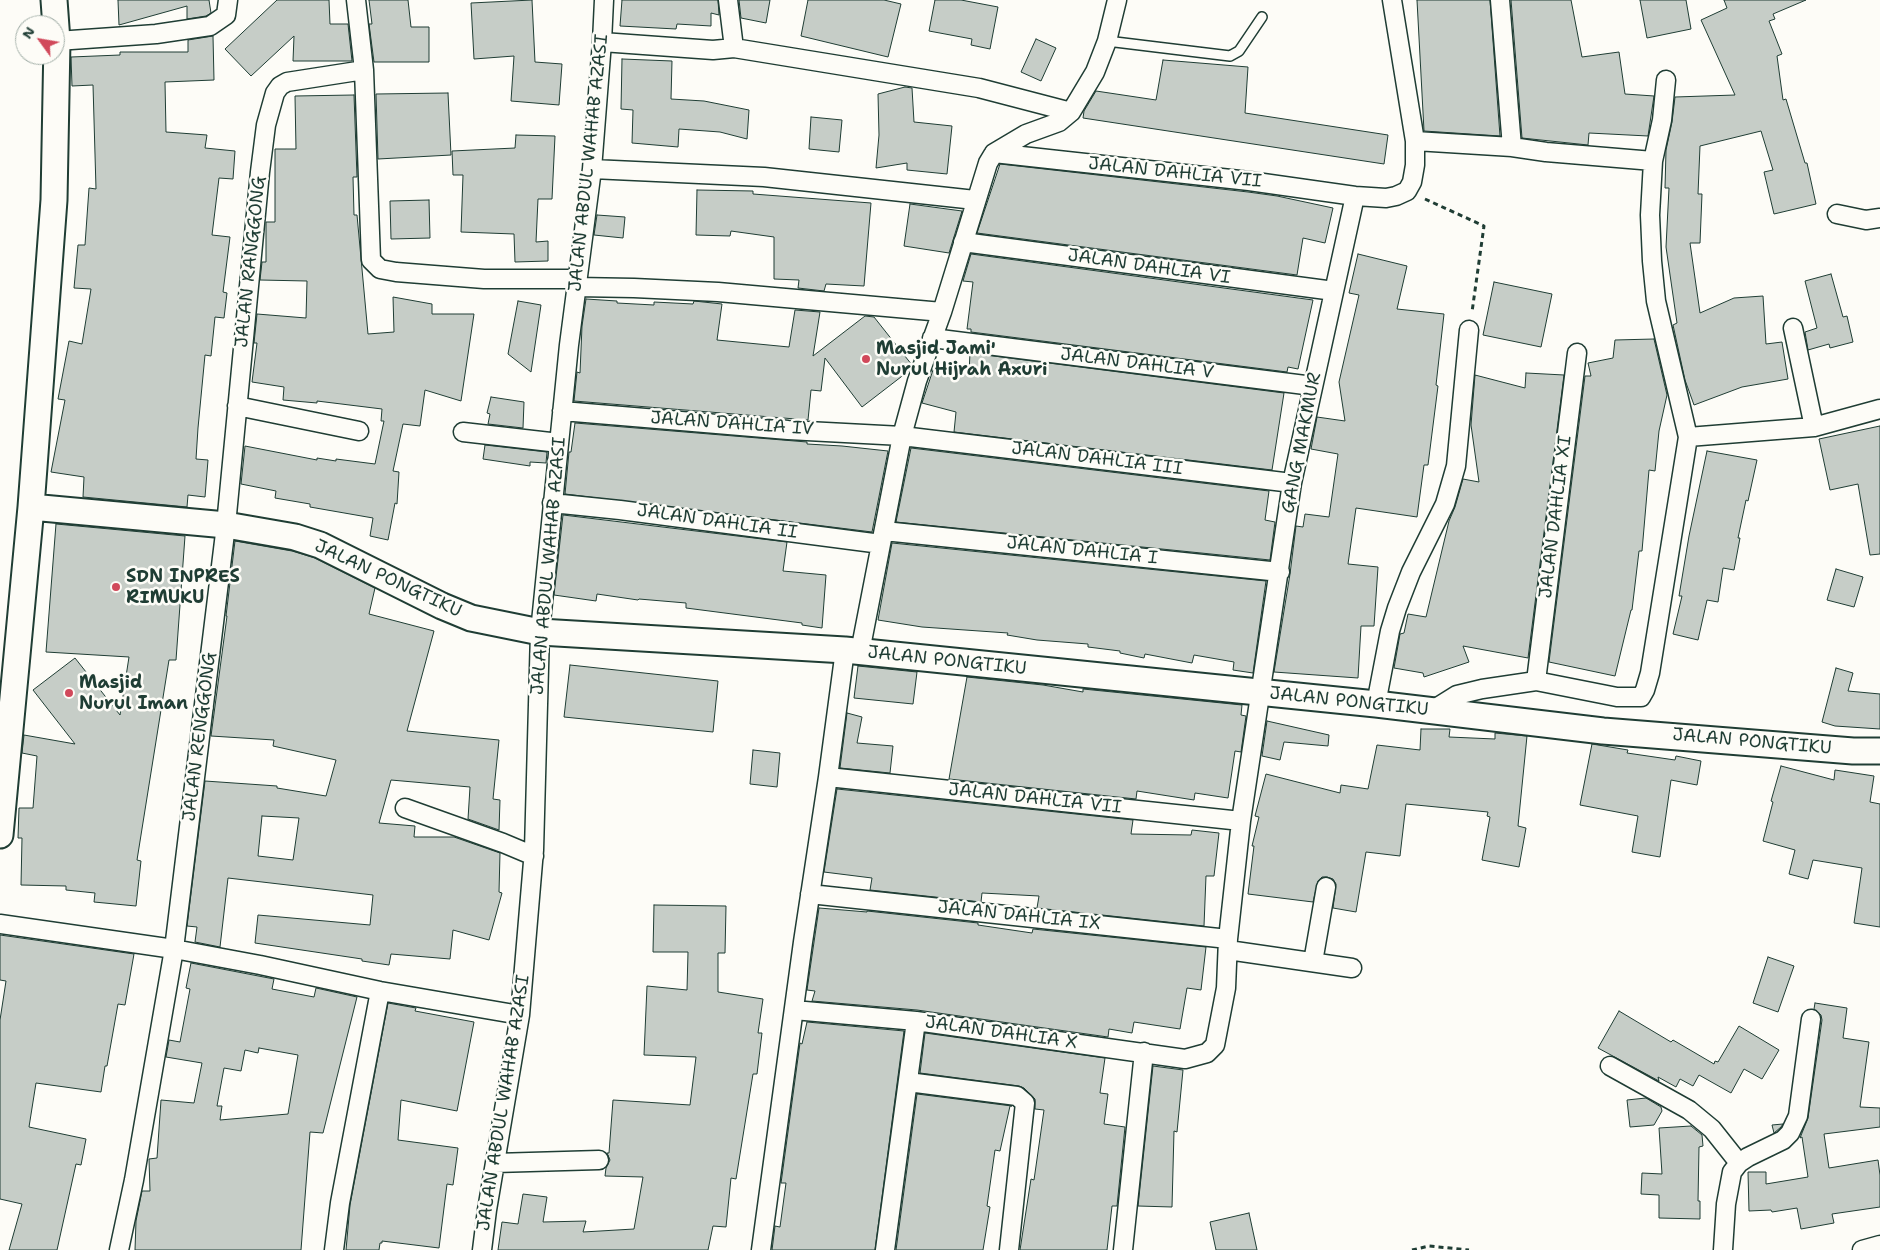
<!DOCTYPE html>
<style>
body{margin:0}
#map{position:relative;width:1880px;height:1250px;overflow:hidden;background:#fdfcf7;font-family:"Shantell Sans",sans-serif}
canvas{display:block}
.north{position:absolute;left:15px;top:15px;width:50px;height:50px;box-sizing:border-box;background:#fdfcf7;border:1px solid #a4b0a9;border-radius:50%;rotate:302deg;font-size:14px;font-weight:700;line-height:20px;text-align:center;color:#1f3d34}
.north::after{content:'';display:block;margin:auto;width:18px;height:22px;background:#d1495b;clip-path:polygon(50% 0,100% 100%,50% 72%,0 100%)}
</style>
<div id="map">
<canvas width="1880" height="1250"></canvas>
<div class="north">N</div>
</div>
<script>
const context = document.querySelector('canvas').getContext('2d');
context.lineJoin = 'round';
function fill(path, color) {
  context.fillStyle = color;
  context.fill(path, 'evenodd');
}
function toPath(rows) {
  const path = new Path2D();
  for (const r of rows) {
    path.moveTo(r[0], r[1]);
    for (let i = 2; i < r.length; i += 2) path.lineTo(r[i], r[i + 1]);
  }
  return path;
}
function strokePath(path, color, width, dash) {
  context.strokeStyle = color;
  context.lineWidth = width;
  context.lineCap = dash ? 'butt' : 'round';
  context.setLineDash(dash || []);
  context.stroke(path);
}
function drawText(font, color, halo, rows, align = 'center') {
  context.font = font + ' "Shantell Sans",sans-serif';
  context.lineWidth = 5;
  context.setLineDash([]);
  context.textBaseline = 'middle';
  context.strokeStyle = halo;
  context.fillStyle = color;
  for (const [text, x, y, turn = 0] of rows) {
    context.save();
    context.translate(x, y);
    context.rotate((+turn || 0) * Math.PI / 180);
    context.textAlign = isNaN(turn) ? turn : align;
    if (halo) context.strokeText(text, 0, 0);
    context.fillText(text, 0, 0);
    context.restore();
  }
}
const building = toPath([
 [118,0,209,0,211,13,206,16,187,19,187,6,119,25,118,0],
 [277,0,329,0,330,24,348,24,352,61,293,61,294,36,251,76,225,49,277,0],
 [369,0,408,0,411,27,429,27,429,62,374,62,369,24,372,24,369,0],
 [532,0,535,62,562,64,559,105,511,101,514,56,474,59,471,3,532,0],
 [622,0,718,0,719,15,711,13,711,26,677,24,676,29,620,26,622,0],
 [739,0,770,0,766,23,741,18,739,0],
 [808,0,884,0,901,4,888,57,801,36,808,0],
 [935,0,961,0,998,7,990,49,971,45,972,39,929,31,935,0],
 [1417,0,1490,0,1500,136,1424,131,1417,0],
 [1511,0,1571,0,1582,57,1619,52,1625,94,1654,96,1648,136,1589,133,1588,145,1522,138,1511,0],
 [1640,0,1686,0,1691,29,1647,38,1640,0],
 [1724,0,1806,0,1773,14,1775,19,1769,21,1782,54,1777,56,1783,100,1786,99,1805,163,1807,163,1816,204,1774,214,1764,172,1773,170,1761,131,1700,146,1698,194,1702,194,1700,243,1690,243,1700,313,1734,298,1763,296,1766,344,1782,342,1788,379,1742,387,1694,405,1685,380,1673,325,1677,323,1666,247,1669,188,1665,188,1666,150,1672,122,1675,97,1735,95,1701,20,1727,8,1724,0],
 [213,36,214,80,165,82,166,132,207,135,205,148,235,151,233,179,219,178,212,235,230,237,223,292,227,293,224,318,215,317,211,356,205,355,198,428,196,459,208,460,205,497,188,495,187,507,83,497,84,477,51,472,65,400,58,399,69,341,82,344,91,289,74,288,78,245,85,245,89,188,96,189,93,85,72,86,71,57,120,55,120,52,188,52,188,40,213,36],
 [1036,39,1056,48,1041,81,1021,72,1036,39],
 [622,59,672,61,671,99,704,101,749,110,747,139,720,132,679,129,678,147,632,143,633,110,621,109,622,59],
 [1163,60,1248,67,1245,113,1388,135,1384,164,1083,118,1084,111,1096,91,1156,100,1163,60],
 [905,87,912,88,914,122,952,126,947,174,907,170,907,163,876,168,879,135,878,94,905,87],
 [448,93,451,155,378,159,376,94,448,93],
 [354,95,357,177,353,177,354,215,357,215,368,334,394,332,393,297,432,304,432,314,474,314,461,401,425,390,420,426,403,424,393,471,399,472,397,504,395,503,388,540,370,536,373,518,310,507,310,504,275,498,276,491,241,484,245,446,317,460,317,458,336,461,336,459,375,464,384,421,381,421,382,409,317,401,317,403,283,400,284,387,252,382,257,343,254,343,257,314,306,318,307,281,260,280,262,262,266,262,266,222,275,222,275,149,296,149,295,96,354,95],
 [811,117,842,120,839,152,809,149,811,117],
 [516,135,555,136,552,199,538,199,536,242,548,241,548,261,515,262,514,234,461,232,463,175,453,175,452,151,515,148,516,135],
 [1000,164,1248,192,1277,196,1333,208,1325,243,1303,238,1297,275,977,233,1000,164],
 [697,190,753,191,753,194,871,203,864,286,826,284,824,291,798,288,799,280,774,279,774,237,731,231,730,236,696,235,697,190],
 [429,200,430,238,391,239,390,201,429,200],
 [910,204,962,211,949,253,904,246,910,204],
 [597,215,625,217,623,238,594,235,597,215],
 [971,254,1313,300,1298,369,1288,367,1287,372,971,332,971,329,967,329,973,282,963,281,971,254],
 [1358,254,1407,266,1397,309,1444,314,1436,385,1438,386,1428,465,1424,465,1417,517,1356,508,1348,564,1378,567,1374,626,1361,626,1358,678,1274,672,1290,574,1296,526,1303,527,1305,514,1329,517,1338,454,1311,449,1317,417,1345,421,1339,382,1359,295,1349,293,1358,254],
 [1831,274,1843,317,1847,316,1853,342,1830,348,1829,344,1808,350,1805,332,1817,328,1805,281,1831,274],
 [1494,282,1552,294,1541,347,1483,335,1494,282],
 [586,299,617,301,617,303,654,305,654,302,693,304,694,301,722,304,717,340,789,347,795,310,820,312,813,356,865,316,874,317,912,365,910,370,862,407,825,358,821,391,811,390,808,420,574,401,577,372,580,373,582,326,586,299],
 [518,301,541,305,531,372,508,354,518,301],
 [1654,339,1667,395,1659,431,1655,471,1649,470,1642,551,1639,551,1632,610,1631,610,1615,676,1549,662,1585,376,1591,376,1588,363,1613,358,1615,340,1654,339],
 [970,353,1284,393,1272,470,954,432,956,412,922,403,935,364,969,373,970,353],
 [1526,373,1564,375,1528,658,1463,646,1469,662,1424,677,1423,673,1394,668,1400,634,1404,633,1408,614,1426,617,1449,521,1455,507,1463,479,1479,482,1471,425,1475,375,1525,388,1526,373],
 [491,397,524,402,523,428,488,424,490,414,487,413,491,397],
 [575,423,807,442,807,444,842,446,888,451,872,532,565,494,569,452,571,452,575,423],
 [1880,426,1880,554,1870,555,1858,484,1830,490,1819,439,1880,426],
 [485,445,547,452,546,463,530,462,530,466,483,459,485,445],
 [911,448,1269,491,1265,520,1275,522,1270,560,896,522,911,448],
 [1707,451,1757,460,1748,501,1746,500,1738,538,1740,538,1734,570,1723,568,1718,602,1707,600,1698,640,1673,634,1682,596,1679,596,1689,536,1707,451],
 [563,515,787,542,783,571,826,575,822,628,802,625,802,623,686,608,686,603,639,599,638,600,597,594,596,601,554,595,563,515],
 [56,524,185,536,176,660,169,660,137,860,141,861,136,906,94,902,95,893,66,890,66,886,21,885,22,838,18,838,19,808,33,808,37,756,22,753,24,735,75,744,33,690,75,658,120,715,129,657,46,652,56,524],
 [235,541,292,551,315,558,375,588,369,614,434,631,407,731,499,740,493,799,500,800,499,830,468,819,470,787,391,780,379,823,415,826,414,837,454,837,500,853,499,892,502,893,489,940,453,930,450,959,391,954,389,965,362,961,362,959,255,943,258,915,370,925,373,895,228,878,220,947,195,942,197,927,187,926,205,781,277,786,277,788,326,796,336,760,273,746,274,740,211,736,227,616,226,616,235,541],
 [262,816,299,818,293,860,258,856,262,816],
 [892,543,1266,581,1253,673,1233,670,1234,662,1194,655,1192,663,1145,654,1144,658,1120,653,1120,651,1088,647,1088,644,1037,640,1007,635,1008,633,922,627,878,620,892,543],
 [1836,569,1863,577,1854,607,1827,600,1836,569],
 [570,665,718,681,713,732,564,717,570,665],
 [858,666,917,672,913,704,854,698,858,666],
 [1836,668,1853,673,1848,691,1880,694,1880,729,1835,726,1822,722,1836,668],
 [967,677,1043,685,1083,692,1083,689,1242,705,1241,715,1246,716,1241,752,1235,751,1228,798,1195,793,1194,800,1137,791,1136,799,949,779,967,677],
 [847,713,862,717,857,743,893,746,890,773,840,768,847,713],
 [1267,721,1329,735,1328,746,1284,742,1280,760,1262,756,1267,721],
 [1421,729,1450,729,1449,737,1495,739,1495,733,1527,736,1518,826,1526,828,1519,867,1482,860,1490,817,1487,816,1488,812,1406,804,1400,856,1366,852,1356,912,1333,908,1336,884,1333,879,1327,877,1322,877,1318,881,1313,902,1248,894,1254,846,1252,846,1259,817,1255,816,1266,774,1340,793,1341,785,1368,789,1377,745,1420,750,1421,729],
 [1592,744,1628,750,1627,753,1675,760,1676,756,1701,761,1697,785,1671,780,1660,857,1632,852,1638,816,1580,805,1592,744],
 [753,750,780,753,777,787,750,784,753,750],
 [1781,766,1834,780,1835,770,1874,776,1870,802,1880,804,1880,927,1854,923,1862,868,1813,860,1808,879,1789,874,1795,850,1763,841,1773,802,1771,801,1781,766],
 [837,789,1133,820,1131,834,1191,835,1192,830,1219,833,1214,876,1206,876,1204,926,1037,908,1039,896,982,893,981,902,870,890,872,878,824,872,837,789],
 [654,905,726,906,725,953,718,953,718,992,763,999,758,1033,762,1033,757,1074,753,1074,736,1179,731,1178,726,1227,713,1226,708,1250,498,1250,502,1222,518,1224,523,1194,547,1197,543,1222,586,1221,583,1232,634,1229,643,1177,605,1176,606,1168,610,1160,607,1153,609,1153,613,1100,690,1105,696,1057,644,1055,647,986,687,990,688,952,653,952,654,905],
 [819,908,867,912,867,911,978,923,978,925,1032,933,1033,929,1206,947,1201,990,1187,988,1180,1029,1134,1022,1132,1033,1109,1029,1108,1037,917,1010,812,1001,815,991,807,990,819,908],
 [0,935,134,954,125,1005,118,1004,107,1066,105,1066,101,1092,36,1083,29,1127,86,1139,81,1165,76,1164,57,1250,9,1250,22,1204,0,1199,0,1020,6,981,0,980,0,935],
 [1768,957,1794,966,1778,1012,1753,1003,1768,957],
 [191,963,274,979,272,989,314,997,316,988,357,997,323,1133,310,1132,301,1250,135,1250,136,1221,142,1191,150,1191,149,1159,157,1158,161,1100,194,1103,202,1063,166,1057,169,1040,180,1042,190,989,186,988,191,963],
 [259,1048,298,1055,288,1114,220,1120,222,1106,217,1106,224,1068,241,1071,245,1050,258,1053,259,1048],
 [388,1003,416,1008,415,1011,474,1022,457,1111,401,1100,398,1140,458,1148,453,1185,447,1184,439,1248,382,1241,382,1243,380,1243,379,1250,346,1250,350,1205,388,1003],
 [1815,1003,1847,1008,1843,1038,1869,1042,1860,1107,1880,1108,1880,1127,1824,1134,1829,1168,1878,1160,1880,1175,1880,1207,1832,1214,1834,1223,1801,1229,1797,1208,1772,1212,1771,1210,1749,1211,1748,1172,1766,1172,1766,1184,1808,1177,1802,1137,1800,1138,1808,1118,1822,1020,1821,1015,1814,1009,1815,1003],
 [1619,1011,1671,1042,1673,1040,1714,1064,1715,1061,1718,1062,1739,1026,1779,1050,1762,1079,1744,1069,1731,1093,1699,1075,1693,1086,1680,1079,1676,1087,1658,1077,1659,1081,1598,1048,1619,1011],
 [807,1022,904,1031,875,1250,772,1250,775,1226,780,1227,786,1183,781,1183,782,1176,800,1043,802,1044,807,1022],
 [925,1033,1105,1058,1100,1093,1108,1094,1104,1124,1125,1127,1117,1206,1112,1206,1107,1250,1020,1250,1031,1179,1034,1180,1044,1110,1035,1109,1035,1099,1024,1088,1019,1086,920,1073,925,1033],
 [1153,1066,1183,1070,1177,1132,1174,1131,1172,1207,1138,1206,1153,1066],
 [917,1094,1012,1106,1010,1106,1000,1151,995,1150,987,1206,990,1207,983,1250,896,1250,917,1094],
 [1646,1098,1661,1107,1662,1111,1654,1125,1630,1127,1627,1100,1646,1098],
 [1783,1124,1781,1127,1774,1133,1772,1125,1783,1124],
 [1691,1126,1702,1135,1703,1146,1699,1147,1698,1201,1700,1201,1700,1219,1659,1218,1659,1195,1641,1194,1642,1173,1662,1174,1659,1128,1691,1126],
 [1249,1213,1257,1250,1216,1250,1210,1222,1249,1213]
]);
const path = toPath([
 [1425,199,1484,226,1472,312],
 [1412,1250,1429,1246,1469,1250]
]);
const lane = toPath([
 [1107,41,1230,56,1239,51,1262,17]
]);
const street = toPath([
 [356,0,364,70,371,260,380,269,396,272,484,279,578,279],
 [728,0,734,48],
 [1500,0,1512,147],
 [57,41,156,34,210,26,226,15,228,0],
 [602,42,713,50,734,48,979,88,1071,112],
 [1415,141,1512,147,1546,152,1653,161],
 [994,153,1249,181,1355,196,1386,198,1396,196,1407,191,1412,182,1415,165,1415,141,1392,0],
 [592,169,764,177,975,200],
 [1837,214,1866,220,1880,218],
 [963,242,1334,291],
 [576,287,634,288,718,292,942,312],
 [1793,328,1814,427],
 [932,338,1313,386],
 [237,406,359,431],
 [562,411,788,430,902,436,1292,483],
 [463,432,559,443],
 [1688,437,1814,427,1880,409],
 [552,503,620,510,881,544],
 [884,531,1280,572],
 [860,652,902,436,917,381,942,312,988,163,994,153,1026,134,1059,122,1071,112,1095,72,1107,41,1117,0],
 [1536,681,1577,353],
 [1376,704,1390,631,1397,608,1411,572,1445,504,1456,466,1469,330],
 [1433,710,1457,695,1482,689,1536,681,1617,697,1641,697,1645,690,1650,673,1688,437,1656,301,1652,261,1650,215,1653,161,1662,120,1666,80],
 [828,777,1241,821],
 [405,808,503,843,534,856],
 [810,894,1228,939],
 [0,924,174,949,260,965,380,991,520,1015],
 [1228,950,1352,968],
 [1313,962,1326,887],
 [794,1010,916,1021,1185,1059,1207,1053,1215,1045,1226,988,1228,939,1241,821,1292,483,1355,196],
 [1610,1066,1689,1110,1712,1129,1739,1163],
 [908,1082,1017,1096,1025,1103,1009,1250],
 [495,1163,599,1160],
 [119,1250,134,1180,174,949,226,525,260,172,266,125,275,93,280,86,287,82,364,70],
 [334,1250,340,1203,380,991],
 [482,1250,487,1210,520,1015,534,850,540,632,569,345,592,169,602,42,604,0],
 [761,1250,803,942,828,777,845,650],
 [885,1250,916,1021],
 [1123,1250,1144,1052],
 [1723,1250,1726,1204,1732,1172,1739,1163,1748,1157,1783,1140,1790,1133,1798,1116,1811,1019],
 [1862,1250,1880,1245]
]);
const secondary = toPath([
 [31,507,226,525,295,537,320,545,442,606,471,618,540,632,845,650,1376,704,1603,731,1853,751,1880,751],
 [0,835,31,507,54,200,57,41,54,0]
]);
const markers = [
 [866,359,5,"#d1495b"],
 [116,587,5,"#d1495b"],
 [69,693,5,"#d1495b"]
];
const streetNames = [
 ["JALAN ABDUL WAHAB AZASI",589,163,-84],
 ["JALAN DAHLIA VII",1175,173,6],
 ["JALAN RANGGONG",251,262,-84],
 ["JALAN DAHLIA VI",1149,267,8],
 ["JALAN DAHLIA V",1137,364,7],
 ["JALAN DAHLIA IV",732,424,4],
 ["GANG MAKMUR",1302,443,-79],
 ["JALAN DAHLIA III",1097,459,7],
 ["JALAN DAHLIA XI",1556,517,-83],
 ["JALAN DAHLIA II",717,522,8],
 ["JALAN DAHLIA I",1082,551,6],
 ["JALAN ABDUL WAHAB AZASI",549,566,-85],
 ["JALAN PONGTIKU",388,579,25],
 ["JALAN PONGTIKU",947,661,6],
 ["JALAN PONGTIKU",1349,702,6],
 ["JALAN RENGGONG",200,737,-83],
 ["JALAN PONGTIKU",1752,742,5],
 ["JALAN DAHLIA VII",1035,799,6],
 ["JALAN DAHLIA IX",1019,916,6],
 ["JALAN DAHLIA X",1001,1033,8],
 ["JALAN ABDUL WAHAB AZASI",504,1103,-81]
];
const poiNames = [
 ["Masjid Jami'",876,349],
 ["Nurul Hijrah Axuri",876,370],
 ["SDN INPRES",126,577],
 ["RIMUKU",126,598],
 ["Masjid",79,683],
 ["Nurul Iman",79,704]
];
fill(building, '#c6cdc7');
strokePath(building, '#1f3d34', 1);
strokePath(lane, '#1f3d34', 12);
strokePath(street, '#1f3d34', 21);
strokePath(secondary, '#1f3d34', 29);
strokePath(path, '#1f3d34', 3, [5, 4]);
strokePath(lane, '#fdfcf7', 9);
strokePath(street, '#fdfcf7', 18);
strokePath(secondary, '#fdfcf7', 25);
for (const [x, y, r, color] of markers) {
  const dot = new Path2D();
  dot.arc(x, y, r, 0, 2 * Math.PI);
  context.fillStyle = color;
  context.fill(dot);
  strokePath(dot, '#fdfcf7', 2);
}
drawText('18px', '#1f3d34', '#fdfcf7', streetNames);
drawText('bold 18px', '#1f3d34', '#fdfcf7', poiNames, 'left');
</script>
